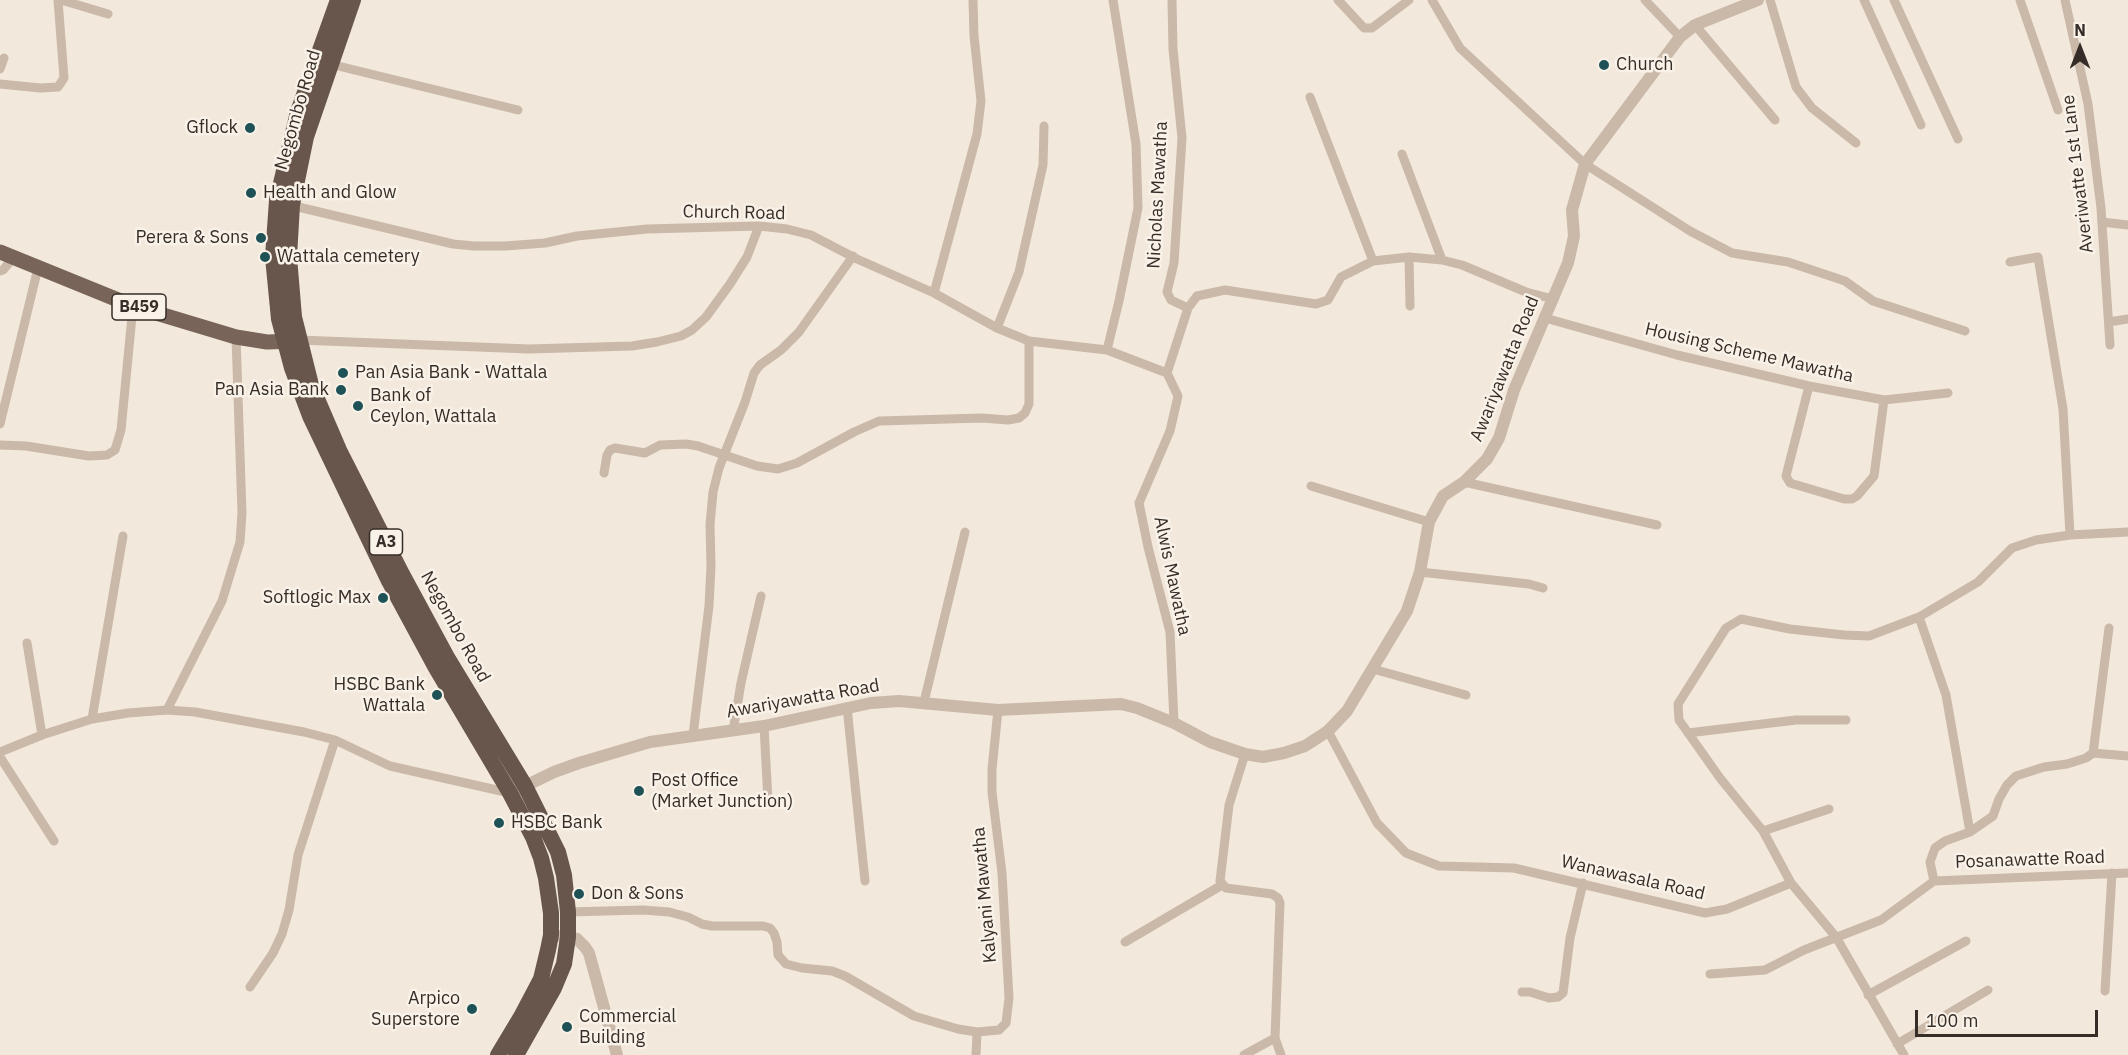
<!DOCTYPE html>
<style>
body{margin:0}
#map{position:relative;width:2128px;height:1055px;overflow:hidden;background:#f2e8dc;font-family:"IBM Plex Sans",sans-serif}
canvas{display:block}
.north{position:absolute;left:2050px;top:18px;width:60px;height:60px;-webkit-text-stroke:4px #f9f2e8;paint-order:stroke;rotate:0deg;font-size:16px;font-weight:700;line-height:24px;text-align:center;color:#362d28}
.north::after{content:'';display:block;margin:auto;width:21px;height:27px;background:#362d28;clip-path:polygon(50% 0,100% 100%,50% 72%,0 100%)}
.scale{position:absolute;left:1915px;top:1010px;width:183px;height:27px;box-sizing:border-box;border:3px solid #362d28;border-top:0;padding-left:8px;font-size:18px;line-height:21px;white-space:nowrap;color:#362d28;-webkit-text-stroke:4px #f9f2e8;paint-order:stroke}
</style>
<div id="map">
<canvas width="2128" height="1055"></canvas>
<div class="north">N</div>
<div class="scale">100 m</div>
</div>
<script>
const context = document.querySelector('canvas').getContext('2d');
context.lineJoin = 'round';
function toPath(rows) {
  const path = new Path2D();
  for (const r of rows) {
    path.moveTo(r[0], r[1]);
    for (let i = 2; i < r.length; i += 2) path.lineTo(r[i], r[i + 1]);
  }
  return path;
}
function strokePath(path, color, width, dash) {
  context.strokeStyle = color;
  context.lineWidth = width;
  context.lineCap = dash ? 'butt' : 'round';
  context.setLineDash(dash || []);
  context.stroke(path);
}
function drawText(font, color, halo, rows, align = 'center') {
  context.font = font + ' "IBM Plex Sans",sans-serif';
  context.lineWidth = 5;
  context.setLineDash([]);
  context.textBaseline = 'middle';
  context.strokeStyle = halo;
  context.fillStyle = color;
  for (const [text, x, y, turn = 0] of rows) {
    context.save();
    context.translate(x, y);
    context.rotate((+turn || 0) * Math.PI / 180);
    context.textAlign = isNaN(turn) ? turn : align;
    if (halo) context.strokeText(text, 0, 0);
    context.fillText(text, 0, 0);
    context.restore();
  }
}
const minor = toPath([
 [61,0,108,14],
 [1172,0,1173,49,1182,138,1174,263,1167,292,1171,300,1188,308],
 [1338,0,1364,28,1372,28,1409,0],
 [1432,0,1460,48,1585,164,1690,231,1732,253,1788,262,1845,281,1873,301,1965,331],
 [1645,0,1680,37],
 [1770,0,1796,87,1812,108,1856,143],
 [1864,0,1921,125],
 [1894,0,1958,139],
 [2020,0,2058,110],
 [2065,0,2088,104,2101,208,2110,345],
 [1695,25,1775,120],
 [330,64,518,110],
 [0,69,4,58],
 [0,84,40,88,58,87,64,78,58,0],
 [1310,97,1373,261],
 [1402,154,1442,260],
 [290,205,453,244,474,246,505,246,545,243,577,236,647,229,759,226,787,229,811,235,857,259,934,293,997,328,1029,341,1107,350,1167,373],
 [2102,222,2128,225],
 [1409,257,1410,306],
 [2010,262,2038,257,2063,409,2070,535],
 [0,271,3,270,13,258],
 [934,293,977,134,981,101,974,36,973,0],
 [1545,318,1677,355,1809,386,1884,400,1948,393],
 [2109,322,2128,319],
 [997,328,1019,272,1043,165,1044,126],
 [299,340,529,349,632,346,657,342,681,336,692,330,706,317,730,284,747,257,759,226],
 [1107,350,1119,301,1138,208,1136,144,1113,0],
 [1809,386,1786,476,1790,483,1844,499,1852,499,1857,496,1874,476,1884,400],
 [0,424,38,268],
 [0,445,26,446,89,456,107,455,115,450,121,430,133,306],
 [604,473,607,455,610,450,615,448,645,453,660,445,686,444,698,446,757,466,778,469,797,463,854,432,879,421,982,418,1008,420,1019,418,1025,413,1029,404,1029,341],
 [1464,482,1657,525],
 [1311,486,1429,522],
 [1420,572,1529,584,1543,588],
 [1919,617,1946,695,1970,832],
 [2109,628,2093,753,2086,758,2067,764,2044,767,2016,776,2007,785,1999,799,1993,816,1970,832,1945,841,1935,848,1930,862,1934,881,2128,873],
 [27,643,42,735],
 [1373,669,1466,695],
 [924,702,965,532],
 [847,707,865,881],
 [167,710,222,601,240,542,242,513,236,337],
 [92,719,123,536],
 [1174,723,1170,632,1148,547,1139,503,1170,431,1178,396,1167,373,1188,308,1197,296,1225,290,1316,304,1328,300,1341,277,1373,261,1409,257,1442,260,1462,265,1526,292,1553,299],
 [764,726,768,801],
 [733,731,741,683,761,596],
 [1328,731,1377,823,1406,853,1439,866,1514,868,1705,913,1727,909,1791,883,1836,937,1904,1055],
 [1688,733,1796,720,1846,720],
 [693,735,709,606,711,566,710,525,713,492,719,468,745,402,754,373,760,365,781,350,799,332,853,256],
 [0,752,42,735,92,719,128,713,167,710,195,712,304,732,335,740,390,766,510,793],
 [2093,753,2128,756],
 [1245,754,1229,805,1220,881,1226,888,1272,894,1278,898,1280,903,1275,1038,1281,1055],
 [0,757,54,841],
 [1763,831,1829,809],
 [1791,883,1763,831,1720,778,1679,720,1678,704,1726,628,1741,619,1790,629,1844,635,1869,636,1919,617,1978,582,2012,548,2036,540,2070,535,2128,532],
 [568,912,643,910,669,912,688,917,702,924,712,926,763,926,770,928,774,933,777,942,778,955,786,964,802,968,832,971,845,976,914,1016,958,1029,977,1032],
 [1125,942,1222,885],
 [1710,974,1765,970,1804,950,1881,920,1934,881],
 [250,987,273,953,282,934,289,910,298,855,335,740],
 [2105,991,2112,873],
 [1522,992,1530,992,1549,998,1558,997,1563,993,1570,938,1583,883],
 [1868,995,1966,941],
 [1897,1044,1988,990],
 [976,1055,977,1032,999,1030,1006,1023,1009,998,1002,873,992,792,992,769,998,710],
 [1244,1055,1275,1038]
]);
const tertiary = toPath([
 [519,789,554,772,579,763,650,742,764,726,871,703,899,701,998,710,1121,704,1137,708,1174,723,1210,742,1245,754,1263,757,1284,753,1305,746,1328,731,1347,711,1407,611,1420,572,1429,522,1443,496,1464,482,1487,459,1499,438,1514,390,1568,263,1574,236,1572,210,1585,164,1680,37,1695,25,1758,0],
 [561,936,577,939,585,947,589,953,617,1055]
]);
const primary = toPath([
 [0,252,133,306,236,337,267,342,296,341]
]);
const trunk = toPath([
 [338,0,298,112,277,200,273,257,279,319,292,368,310,416,389,581,436,668,510,793,533,837,541,858,546,878,551,913,551,935,548,950,541,979,522,1015,498,1055],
 [353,0,306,137,292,205,289,257,294,317,311,385,339,450,402,574,448,659,525,786,558,852,564,875,568,912,568,937,564,964,554,988,516,1055]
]);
const markers = [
 [1604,65,6,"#1e5257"],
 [250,128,6,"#1e5257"],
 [251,193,6,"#1e5257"],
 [261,238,6,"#1e5257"],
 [265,257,6,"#1e5257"],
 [343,373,6,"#1e5257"],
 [341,390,6,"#1e5257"],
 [358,406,6,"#1e5257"],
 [383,598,6,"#1e5257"],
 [437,695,6,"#1e5257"],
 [639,791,6,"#1e5257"],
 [499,823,6,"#1e5257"],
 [579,894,6,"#1e5257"],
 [472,1009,6,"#1e5257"],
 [567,1027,6,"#1e5257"]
];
const shields = [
 [139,307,54],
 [386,542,33]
];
const shieldNames = [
 ["B459",139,307],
 ["A3",386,542]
];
const poiNames = [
 ["Church",1616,65],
 ["Gflock",238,128,"right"],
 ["Health and Glow",263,193],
 ["Perera & Sons",249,238,"right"],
 ["Wattala cemetery",277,257],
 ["Pan Asia Bank - Wattala",355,373],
 ["Pan Asia Bank",329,390,"right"],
 ["Bank of",370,396],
 ["Ceylon, Wattala",370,417],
 ["Softlogic Max",371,598,"right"],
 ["HSBC Bank",425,685,"right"],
 ["Wattala",425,706,"right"],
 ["Post Office",651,781],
 ["(Market Junction)",651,802],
 ["HSBC Bank",511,823],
 ["Don & Sons",591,894],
 ["Arpico",460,999,"right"],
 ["Superstore",460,1020,"right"],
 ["Commercial",579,1017],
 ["Building",579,1038]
];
const streetNames = [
 ["Negombo Road",298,110,-74],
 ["Averiwatte 1st Lane",2078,174,-97],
 ["Nicholas Mawatha",1158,195,-87],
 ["Church Road",734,213,1],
 ["Housing Scheme Mawatha",1749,353,13],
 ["Awariyawatta Road",1505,369,-68],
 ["Alwis Mawatha",1172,576,78],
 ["Negombo Road",455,627,61],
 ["Awariyawatta Road",803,699,-10],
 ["Posanawatte Road",2030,860,-2],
 ["Wanawasala Road",1633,878,13],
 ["Kalyani Mawatha",985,895,-95]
];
strokePath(minor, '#cab8a8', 9);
strokePath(tertiary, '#cab8a8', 12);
strokePath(primary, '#786459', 15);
strokePath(trunk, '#68564c', 16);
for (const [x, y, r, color] of markers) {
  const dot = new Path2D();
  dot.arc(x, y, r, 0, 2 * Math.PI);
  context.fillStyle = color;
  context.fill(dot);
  strokePath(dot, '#f9f2e8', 2);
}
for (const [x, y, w] of shields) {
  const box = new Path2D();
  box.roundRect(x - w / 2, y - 13, w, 26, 4.5);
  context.fillStyle = '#f9f2e8';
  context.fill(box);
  strokePath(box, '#362d28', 1.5);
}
drawText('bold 16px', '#362d28', null, shieldNames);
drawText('18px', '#362d28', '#f9f2e8', poiNames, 'left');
drawText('18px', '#362d28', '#f9f2e8', streetNames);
</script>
